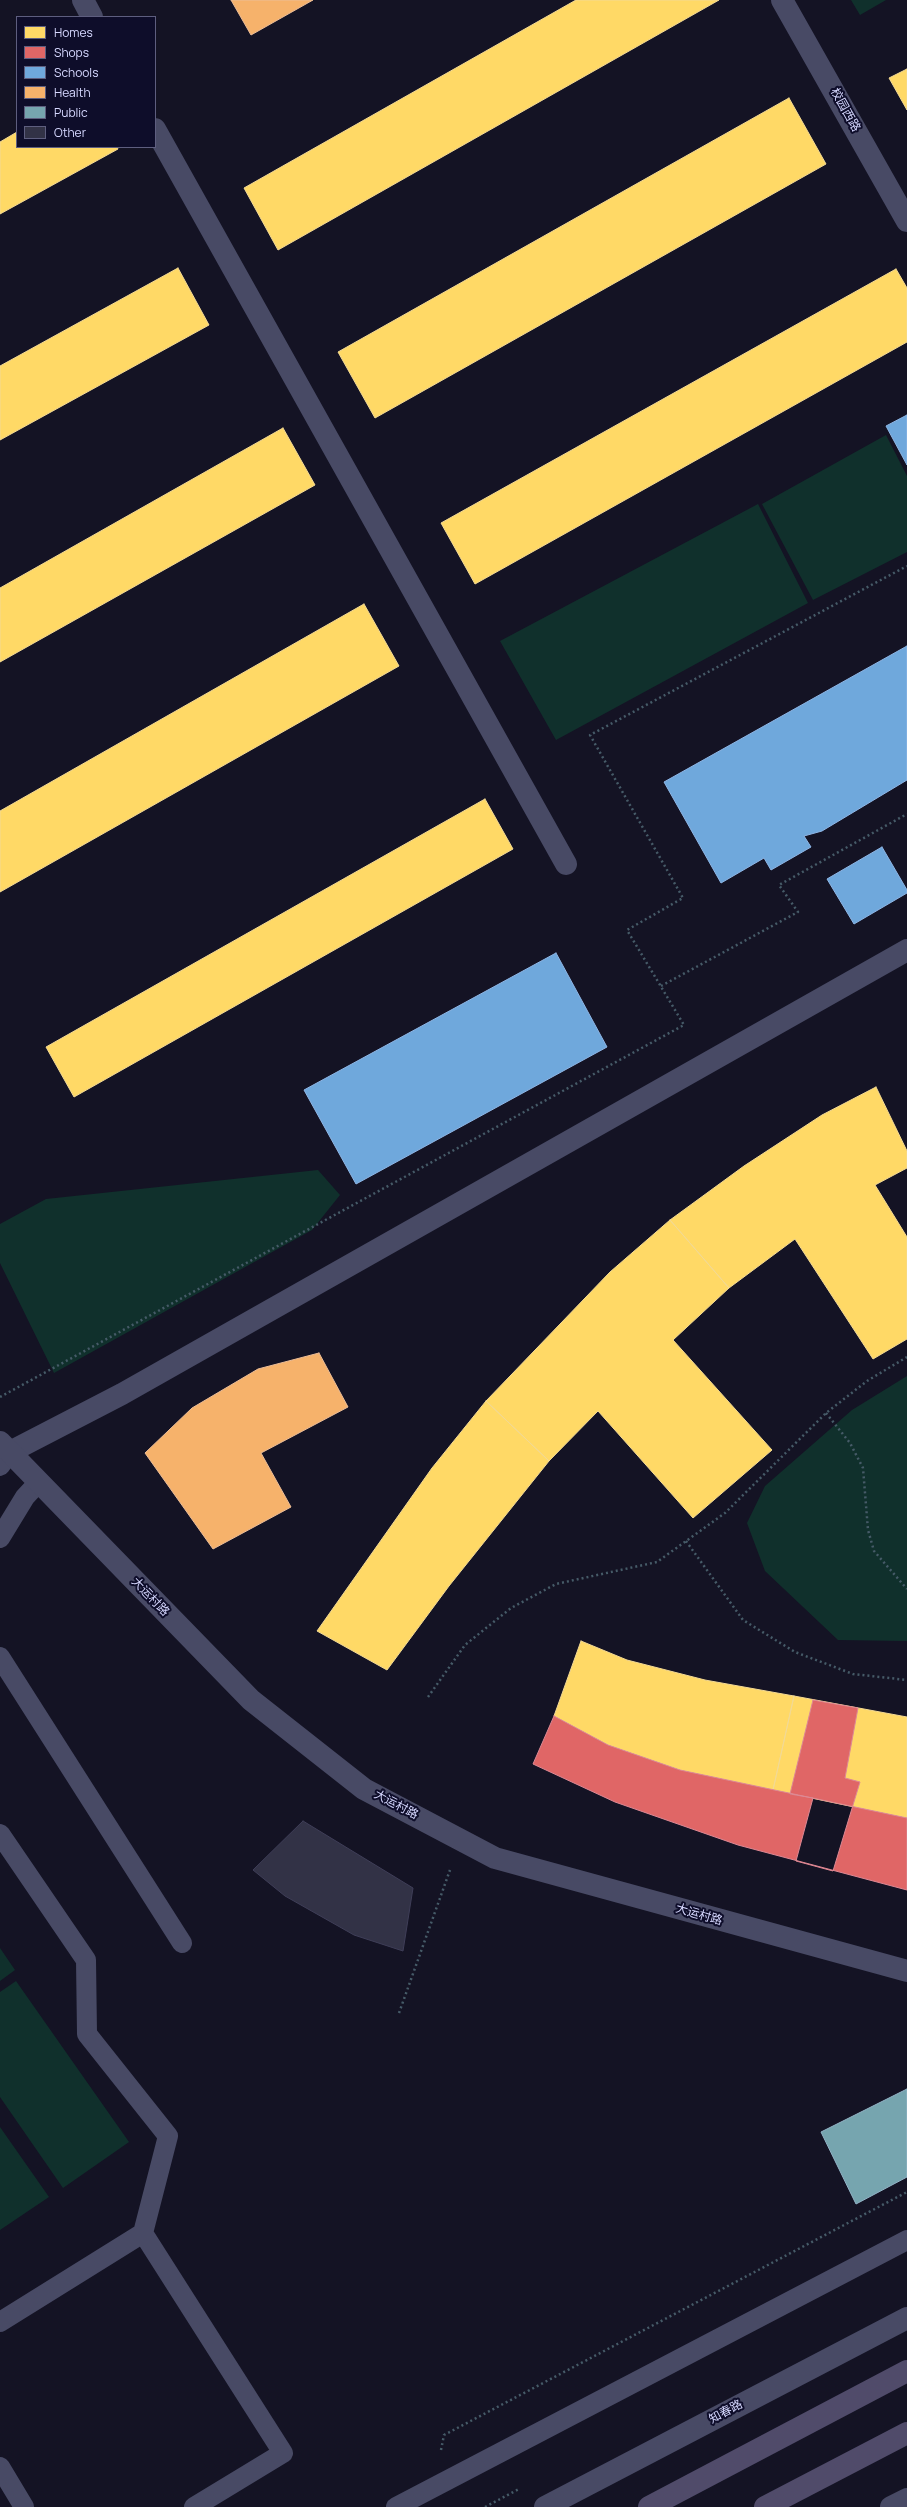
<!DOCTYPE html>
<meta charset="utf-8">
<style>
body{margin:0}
#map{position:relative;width:907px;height:2507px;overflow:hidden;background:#141324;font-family:Manrope,sans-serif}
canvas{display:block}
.legend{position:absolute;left:16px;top:16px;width:140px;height:132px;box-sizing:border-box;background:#0e0d2a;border:1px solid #5e5e7f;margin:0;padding:5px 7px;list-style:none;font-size:12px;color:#d6d8ff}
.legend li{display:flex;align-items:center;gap:8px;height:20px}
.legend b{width:20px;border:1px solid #5e5e7f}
</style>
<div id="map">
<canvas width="907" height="2507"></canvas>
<ul class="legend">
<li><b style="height:11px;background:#ffd966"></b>Homes</li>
<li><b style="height:11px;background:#e06666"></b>Shops</li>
<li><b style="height:11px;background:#6fa8dc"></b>Schools</li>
<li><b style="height:11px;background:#f6b26b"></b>Health</li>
<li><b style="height:11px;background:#76a5af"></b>Public</li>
<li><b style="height:11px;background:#323246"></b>Other</li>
</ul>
</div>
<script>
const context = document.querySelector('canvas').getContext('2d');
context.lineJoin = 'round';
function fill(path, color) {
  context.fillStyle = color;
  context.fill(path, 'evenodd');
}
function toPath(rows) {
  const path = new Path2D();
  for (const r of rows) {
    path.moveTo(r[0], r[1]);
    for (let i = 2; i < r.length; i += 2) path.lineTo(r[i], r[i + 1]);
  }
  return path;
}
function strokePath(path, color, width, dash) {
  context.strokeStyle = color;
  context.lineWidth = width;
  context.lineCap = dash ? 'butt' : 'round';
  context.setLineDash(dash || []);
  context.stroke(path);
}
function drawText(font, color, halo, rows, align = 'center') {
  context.font = font + ' Manrope,"Noto Sans SC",sans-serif';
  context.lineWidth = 4;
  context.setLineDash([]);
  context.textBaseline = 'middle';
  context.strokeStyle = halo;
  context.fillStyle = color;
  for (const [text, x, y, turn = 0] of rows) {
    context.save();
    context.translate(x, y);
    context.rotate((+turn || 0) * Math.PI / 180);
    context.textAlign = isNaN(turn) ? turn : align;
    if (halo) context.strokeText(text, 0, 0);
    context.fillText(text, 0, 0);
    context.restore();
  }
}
const green = toPath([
 [851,0,886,0,860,15],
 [886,435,907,476,907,552,813,600,762,504],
 [758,504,808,603,556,740,500,641],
 [318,1170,340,1195,312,1230,54,1373,0,1263,0,1224,46,1199],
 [907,1376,907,1641,838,1640,765,1571,747,1523,765,1486,852,1410],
 [0,1948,15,1970,0,1981],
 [16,1981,129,2142,63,2188,0,2097,0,1992],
 [0,2127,49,2197,0,2230]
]);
const homes = toPath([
 [576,0,719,0,278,250,244,188,576,0],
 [907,69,907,110,889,78,907,69],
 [789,98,826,164,375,418,338,352,789,98],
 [17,132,17,147,117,147,118,149,0,214,0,142,17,132],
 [178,268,209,325,0,440,0,366,178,268],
 [896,269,907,288,907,342,475,584,441,523,896,269],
 [283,428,315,485,0,662,0,588,283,428],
 [364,604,399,666,0,892,0,811,364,604],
 [485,799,513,849,74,1097,46,1047,485,799],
 [876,1087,907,1151,907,1168,875,1185,907,1237,907,1339,873,1359,795,1239,729,1288,670,1220,744,1166,822,1115,876,1087],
 [670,1220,729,1288,673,1340,772,1450,693,1518,598,1411,549,1461,486,1401,610,1272,670,1220],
 [486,1401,549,1461,449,1586,387,1670,317,1631,432,1468,486,1401],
 [581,1641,627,1660,705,1680,794,1696,773,1790,680,1770,608,1745,554,1716,581,1641],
 [794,1696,907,1717,907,1818,773,1790,794,1696]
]);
const shops = toPath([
 [813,1700,858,1708,845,1778,860,1782,833,1871,796,1861,813,1798,790,1794,813,1700],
 [554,1716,608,1745,680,1770,907,1818,907,1890,738,1845,615,1802,533,1764,554,1716]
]);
const schools = toPath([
 [907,415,907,465,886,426,907,415],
 [907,646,907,780,822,831,804,836,811,847,771,870,764,858,721,883,664,782,907,646],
 [882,847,907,890,907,893,854,924,827,879,882,847],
 [556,953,607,1047,356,1184,304,1090,556,953]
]);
const health = toPath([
 [231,0,313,0,251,35,231,0],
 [319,1353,348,1407,261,1453,291,1507,213,1549,145,1453,192,1408,258,1369,319,1353]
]);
const public = toPath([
 [907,2089,907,2177,856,2204,821,2132,907,2089]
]);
const building = toPath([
 [303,1821,413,1888,403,1951,354,1935,285,1896,253,1870,303,1821]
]);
const path = toPath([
 [661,986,798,912,779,885,907,814],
 [0,1397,684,1025,627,930,683,898,590,735,907,566],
 [826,1413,850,1443,863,1468,868,1530,874,1551,907,1589],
 [686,1541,743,1620,795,1652,853,1674,907,1680],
 [428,1697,465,1645,511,1608,556,1584,657,1562,725,1513,826,1413,867,1381,907,1357],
 [399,2013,450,1870],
 [441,2450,444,2435,907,2192],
 [485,2507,519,2489]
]);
const service = toPath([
 [0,1466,10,1452],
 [0,1538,25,1497,38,1483],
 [0,1657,182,1943],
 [0,1834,86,1960,87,2034,168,2136,143,2233,0,2322],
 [143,2233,283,2453,194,2507],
 [0,2467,24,2507],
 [396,2507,907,2240]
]);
const minor = toPath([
 [83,0,92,17],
 [782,0,907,221],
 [155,129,566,864],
 [10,1452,122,1394,907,950]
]);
const tertiary = toPath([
 [0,1442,251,1700,364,1789,495,1858,907,1971],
 [545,2507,907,2318],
 [891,2507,907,2499]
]);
const primary = toPath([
 [649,2507,907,2371],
 [765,2507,907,2433]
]);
const streetNames = [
 ["校园西路",845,110,61],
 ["大运村路",150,1597,46],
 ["大运村路",396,1805,28],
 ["大运村路",699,1915,16],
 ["知春路",726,2412,-28]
];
fill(green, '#10302c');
fill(homes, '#ffd966');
strokePath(homes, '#f3d994', 1);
fill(shops, '#e06666');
strokePath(shops, '#dd8894', 1);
fill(schools, '#6fa8dc');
strokePath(schools, '#8eb6e6', 1);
fill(health, '#f6b26b');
strokePath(health, '#ecbd97', 1);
fill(public, '#76a5af');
strokePath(public, '#93b4c7', 1);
fill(building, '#323246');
strokePath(building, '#3f3e58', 1);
strokePath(path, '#465b68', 2.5, [2, 3]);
strokePath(service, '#484a65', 20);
strokePath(minor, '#484a65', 22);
strokePath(tertiary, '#484a65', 22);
strokePath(primary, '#504b6a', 22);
drawText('12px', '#d6d8ff', '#0e0d2a', streetNames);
</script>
